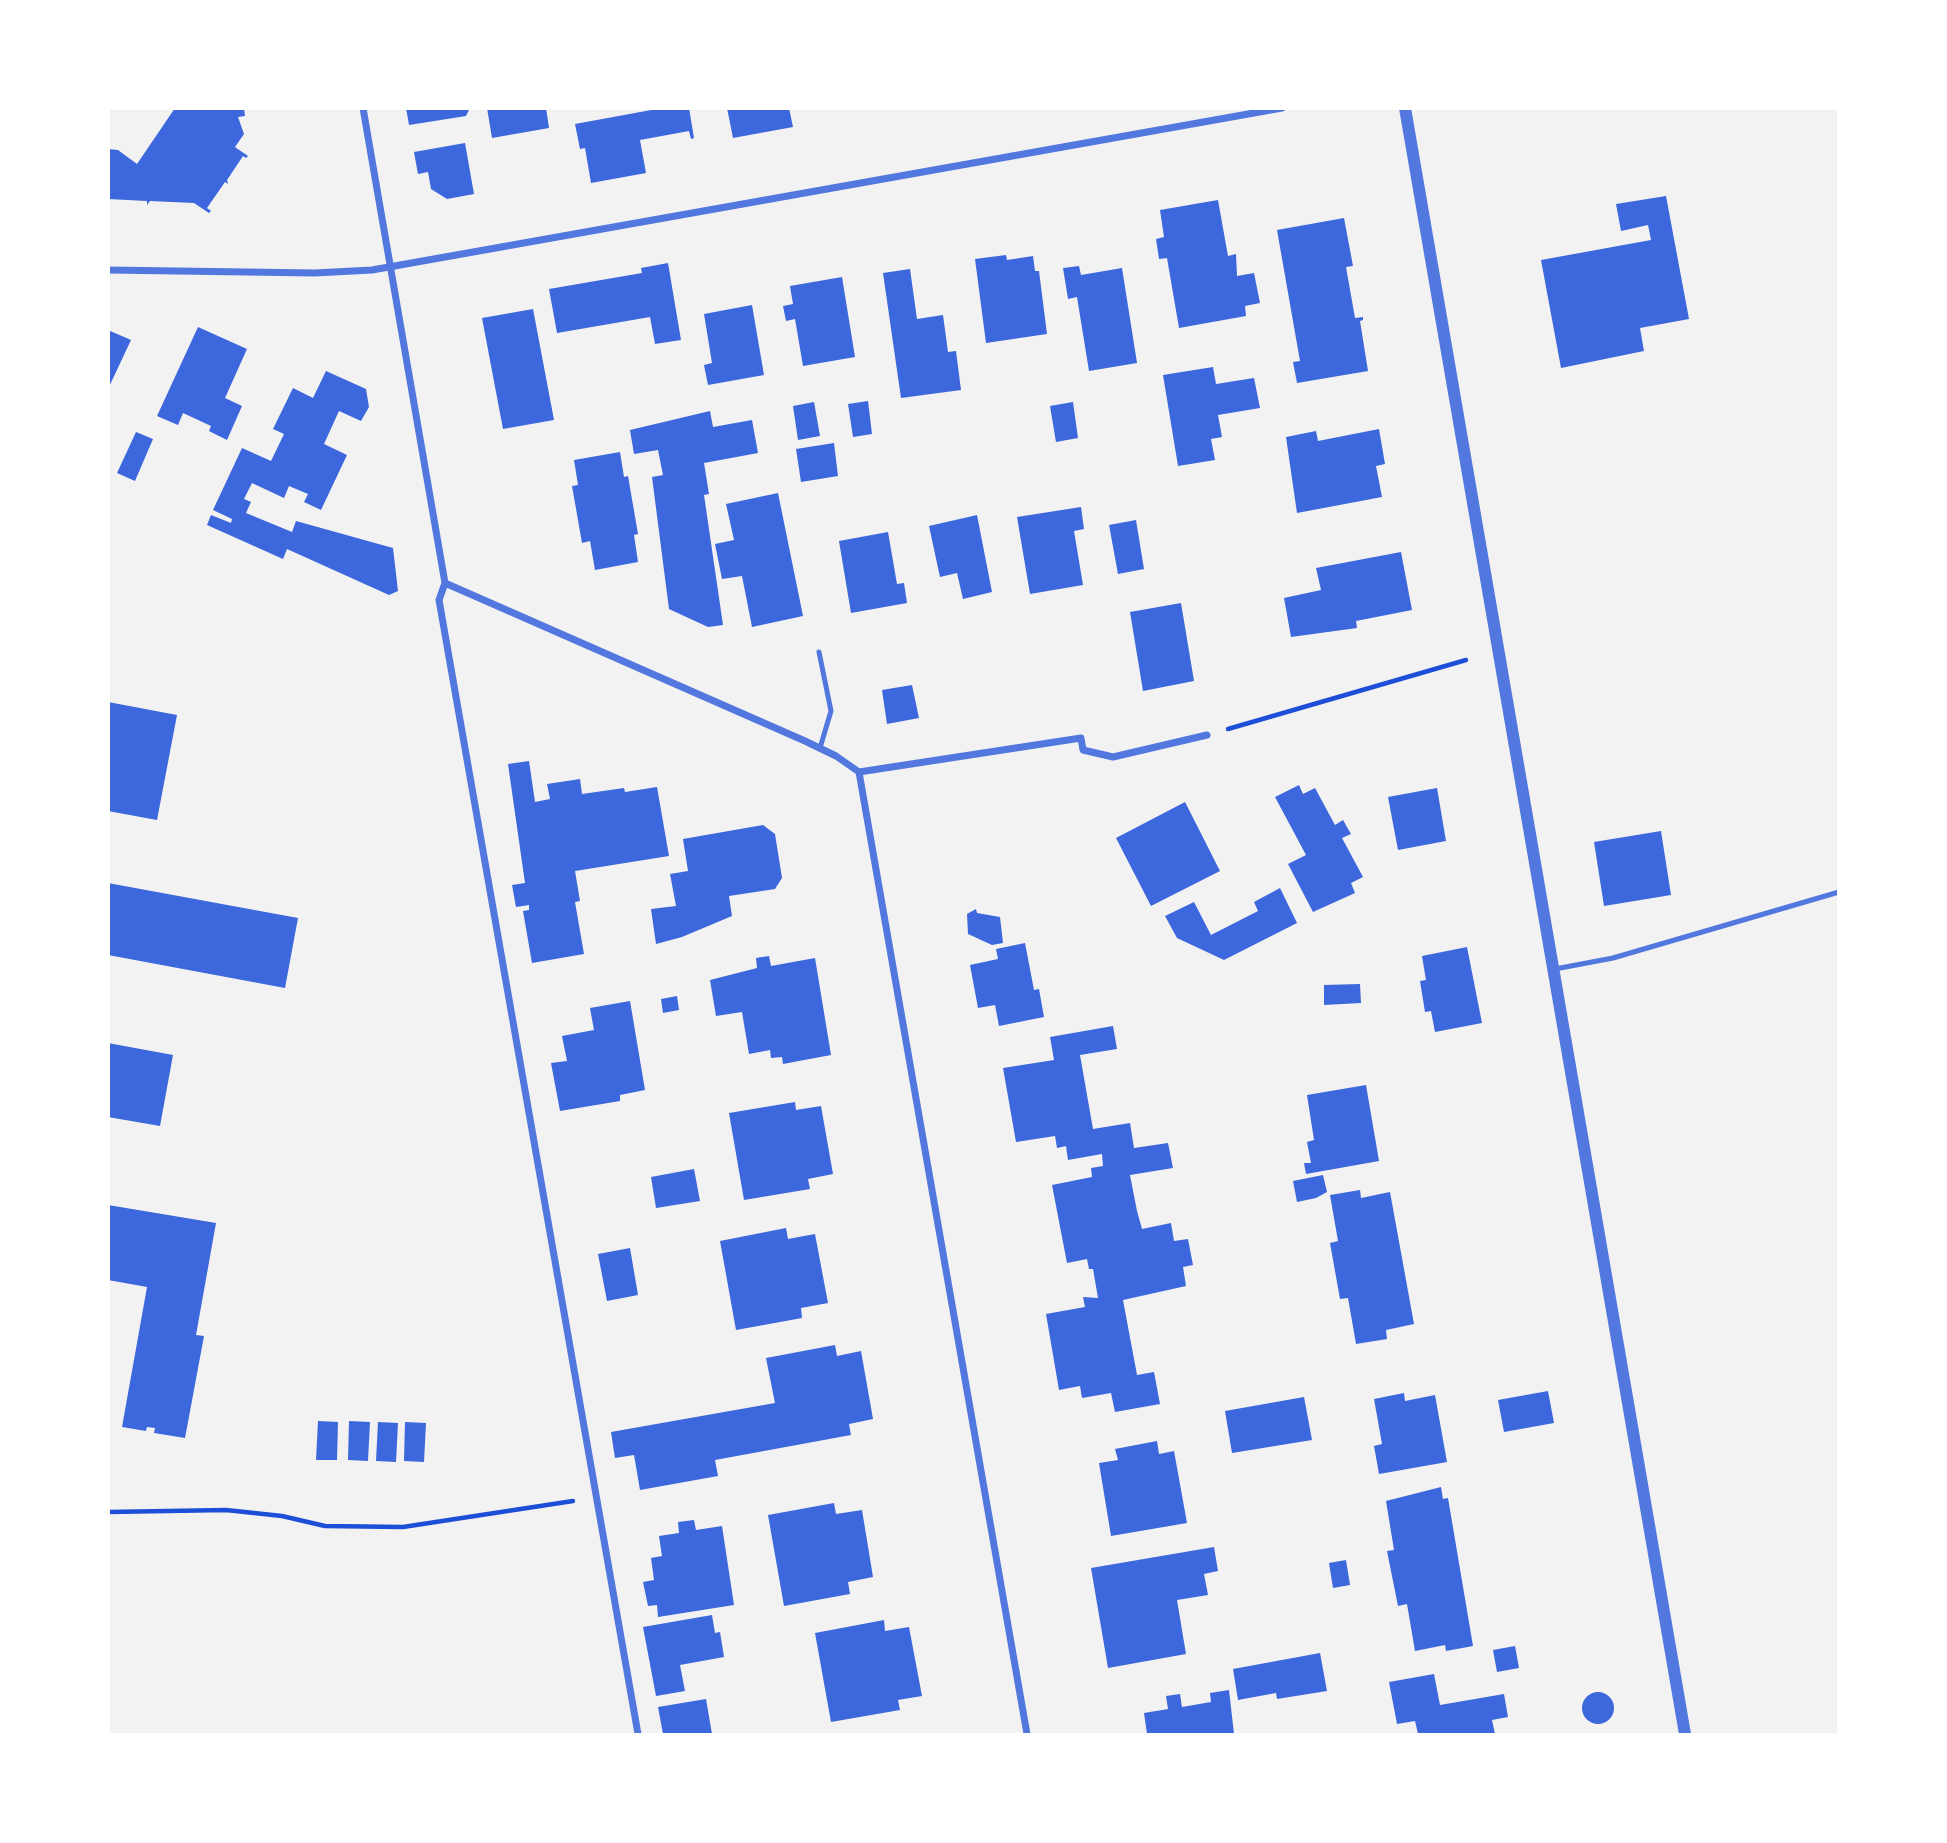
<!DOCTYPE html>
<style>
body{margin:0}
#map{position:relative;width:1947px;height:1843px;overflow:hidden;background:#f2f2f2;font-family:"DejaVu Sans",sans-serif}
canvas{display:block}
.frame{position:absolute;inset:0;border:110px solid #fff;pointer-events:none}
</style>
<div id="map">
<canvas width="1947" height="1843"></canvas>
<div class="frame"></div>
</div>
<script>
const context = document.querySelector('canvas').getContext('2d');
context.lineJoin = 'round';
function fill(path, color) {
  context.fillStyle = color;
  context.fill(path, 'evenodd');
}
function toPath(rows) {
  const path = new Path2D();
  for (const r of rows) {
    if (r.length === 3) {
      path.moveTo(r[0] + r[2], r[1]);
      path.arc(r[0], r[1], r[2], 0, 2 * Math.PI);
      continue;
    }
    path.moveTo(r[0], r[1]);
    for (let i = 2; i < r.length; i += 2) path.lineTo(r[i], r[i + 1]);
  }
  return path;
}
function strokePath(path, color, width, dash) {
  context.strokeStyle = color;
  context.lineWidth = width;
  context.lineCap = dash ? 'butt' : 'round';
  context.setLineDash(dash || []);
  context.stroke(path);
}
const building = toPath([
 [175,108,244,108,245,116,238,117,244,134,235,147,248,156,246,158,243,156,227,180,228,184,225,182,207,208,211,211,209,213,194,203,150,201,147,205,147,201,108,199,108,149,118,150,137,164],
 [406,108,470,108,466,116,409,125],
 [487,108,546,108,549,128,492,138],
 [662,108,689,108,694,138,691,139,689,131,640,140,646,173,591,183,585,148,580,149,575,124],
 [727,108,789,108,793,127,733,138],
 [465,143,474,194,447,199,431,189,428,172,418,174,414,152],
 [1666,196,1689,319,1640,328,1644,351,1561,368,1541,260,1651,240,1648,225,1621,231,1616,204],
 [1218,200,1228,256,1236,254,1237,276,1254,273,1260,303,1245,306,1246,316,1179,328,1167,258,1159,259,1156,239,1164,237,1160,210],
 [1344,218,1353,266,1346,267,1355,318,1363,317,1363,320,1360,321,1368,371,1297,383,1293,362,1300,361,1277,230],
 [1006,255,1007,260,1033,256,1035,271,1039,271,1047,334,986,343,975,259],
 [668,263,681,340,655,344,650,317,557,333,549,289,642,273,641,268],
 [1079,266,1081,275,1122,268,1137,363,1089,371,1077,297,1068,299,1063,268],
 [910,269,917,319,943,315,948,352,956,351,961,390,901,398,883,273],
 [842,277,855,357,803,366,795,319,786,321,783,306,793,304,790,286],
 [752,305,764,375,708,385,704,365,712,363,704,314],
 [533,309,554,420,503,429,482,318],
 [198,327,247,349,225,398,242,406,227,440,209,431,211,426,183,413,178,425,157,416],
 [108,330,131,340,108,389],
 [1213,367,1216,384,1254,378,1260,408,1218,415,1222,437,1211,439,1215,460,1178,466,1163,375],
 [326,371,366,389,369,407,361,421,339,411,324,444,347,455,321,510,304,502,308,494,289,486,284,498,252,483,244,499,251,502,246,513,292,532,296,521,393,548,398,591,389,595,287,549,283,559,207,525,211,515,231,523,232,519,213,510,242,448,271,461,284,434,273,429,293,388,313,398],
 [868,401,872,434,853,437,848,404],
 [814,402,820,436,798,440,793,406],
 [1073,402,1078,438,1056,442,1050,406],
 [710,411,713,427,752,420,758,453,704,463,709,494,704,495,723,625,708,627,669,609,652,477,663,475,658,450,634,454,630,430],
 [1379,429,1385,464,1376,466,1382,497,1297,513,1286,437,1316,431,1318,441],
 [136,432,153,439,135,481,117,473],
 [834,443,838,476,801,482,796,449],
 [620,452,624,477,628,476,638,534,634,535,638,562,595,570,590,541,582,543,572,486,578,485,574,460],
 [778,493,803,616,752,627,742,576,722,579,715,544,734,540,726,504],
 [1081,507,1084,529,1074,531,1083,585,1030,594,1017,517],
 [977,515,992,592,963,599,957,573,940,577,929,526],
 [1136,520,1144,569,1118,574,1109,525],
 [888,532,897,584,904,583,907,603,851,613,839,541],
 [1401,552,1412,610,1356,621,1357,628,1291,637,1284,598,1321,590,1316,568],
 [1181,603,1194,681,1143,691,1130,612],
 [912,685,919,718,887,724,882,690],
 [108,702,177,715,157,820,108,811],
 [529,761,535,802,550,799,547,784,580,779,582,794,624,788,625,792,657,787,669,856,575,871,580,901,575,902,584,954,532,963,523,911,529,910,529,905,516,907,512,885,525,883,508,764],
 [1299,785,1303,794,1315,788,1335,825,1343,820,1351,834,1342,838,1363,877,1351,883,1355,893,1313,912,1288,864,1306,855,1275,797],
 [1437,788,1446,841,1398,850,1388,797],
 [1185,802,1220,871,1151,906,1116,838],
 [763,825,775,834,782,878,775,889,729,896,732,916,682,937,656,944,651,909,676,906,670,874,688,871,683,839],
 [1661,831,1671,895,1604,906,1594,842],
 [108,883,298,918,285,988,108,955],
 [1280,888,1297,923,1224,960,1177,938,1165,916,1194,902,1211,935,1258,911,1254,902],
 [976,909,977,913,1000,917,1003,943,992,945,968,934,967,914],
 [1025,943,1034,990,1039,989,1044,1017,999,1026,995,1005,978,1008,970,965,998,959,996,949],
 [1467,947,1482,1023,1435,1032,1431,1011,1425,1012,1420,981,1426,980,1422,956],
 [769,956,771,966,815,958,831,1055,783,1064,782,1057,771,1058,770,1050,749,1054,742,1012,716,1016,710,980,757,968,756,958],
 [1360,984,1361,1003,1324,1005,1324,985],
 [677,996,679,1010,663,1013,661,999],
 [630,1001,645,1090,620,1095,620,1101,560,1111,551,1063,567,1061,562,1036,594,1030,590,1008],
 [1113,1026,1117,1049,1080,1055,1093,1129,1130,1123,1134,1148,1168,1143,1173,1168,1130,1175,1137,1211,1142,1229,1171,1223,1174,1241,1188,1239,1193,1265,1183,1267,1186,1286,1123,1300,1137,1375,1154,1372,1160,1404,1115,1412,1111,1393,1082,1398,1080,1386,1059,1390,1046,1314,1085,1307,1083,1297,1098,1298,1093,1269,1089,1269,1087,1259,1067,1263,1052,1185,1092,1177,1091,1168,1103,1166,1102,1154,1068,1160,1066,1146,1057,1148,1055,1136,1016,1142,1003,1068,1054,1060,1050,1037],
 [108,1043,173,1055,160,1126,108,1117],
 [1366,1085,1379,1161,1306,1174,1304,1163,1311,1163,1307,1142,1314,1140,1307,1095],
 [795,1102,796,1110,821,1106,833,1174,808,1179,810,1189,744,1200,729,1113],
 [694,1169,700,1201,656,1208,651,1177],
 [1323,1175,1327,1192,1316,1198,1297,1202,1293,1181],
 [1360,1190,1361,1198,1390,1192,1414,1324,1386,1330,1387,1339,1356,1344,1348,1298,1340,1299,1330,1243,1338,1241,1330,1195],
 [108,1205,216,1223,196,1335,204,1336,185,1438,154,1433,155,1428,147,1427,146,1431,122,1427,147,1287,108,1280],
 [786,1228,788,1239,815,1234,828,1303,801,1308,802,1318,736,1330,720,1241],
 [630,1248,638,1295,607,1301,598,1254],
 [835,1345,837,1356,861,1351,873,1419,849,1424,851,1435,715,1460,718,1476,640,1490,634,1455,615,1458,611,1432,775,1403,766,1358],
 [1548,1391,1554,1423,1504,1432,1498,1400],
 [1404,1393,1405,1401,1435,1395,1447,1462,1379,1474,1374,1446,1382,1444,1374,1399],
 [1304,1397,1312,1440,1232,1453,1225,1411],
 [318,1421,338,1422,337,1460,316,1460],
 [349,1421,370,1422,368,1461,348,1460],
 [378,1422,398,1423,396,1462,376,1461],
 [405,1422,426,1423,424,1462,404,1461],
 [1157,1441,1159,1454,1174,1451,1187,1523,1111,1536,1099,1463,1118,1460,1115,1449],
 [1441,1487,1443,1499,1448,1498,1473,1646,1446,1651,1445,1645,1415,1651,1407,1604,1398,1606,1387,1551,1394,1550,1386,1501],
 [834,1503,836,1514,862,1510,873,1577,848,1582,850,1594,784,1606,768,1515],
 [694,1520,696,1530,722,1526,734,1605,658,1617,657,1605,648,1606,643,1582,654,1580,651,1558,662,1556,659,1536,679,1533,678,1522],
 [1214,1547,1218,1571,1204,1574,1208,1595,1177,1600,1186,1654,1108,1668,1091,1568],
 [1346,1560,1350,1585,1333,1588,1329,1563],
 [712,1615,715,1633,720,1632,724,1657,680,1665,685,1691,656,1696,643,1627],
 [884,1620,885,1631,909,1627,922,1696,898,1700,900,1710,831,1722,815,1633],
 [1515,1646,1519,1668,1497,1672,1493,1650],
 [1320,1653,1327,1691,1277,1699,1276,1693,1238,1700,1233,1669],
 [1434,1674,1440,1705,1504,1694,1508,1717,1492,1720,1495,1734,1418,1734,1415,1721,1397,1724,1389,1682],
 [1229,1690,1234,1734,1147,1734,1144,1713,1168,1709,1166,1696,1180,1694,1182,1707,1211,1702,1210,1693],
 [1598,1708,16],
 [706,1699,712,1734,663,1734,658,1707]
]);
const path = toPath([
 [1228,729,1466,660],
 [108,1512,226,1510,282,1516,325,1526,403,1527,573,1501]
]);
const service = toPath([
 [819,652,831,711,820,748],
 [1555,969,1613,958,1839,892]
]);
const minor = toPath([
 [363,108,445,583,439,600,638,1734],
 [108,270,315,273,372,270,1282,108],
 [445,583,805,741,836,756,859,772,1081,738,1083,750,1113,757,1207,735],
 [859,772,1027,1734]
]);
const tertiary = toPath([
 [1405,108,1685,1734]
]);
fill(building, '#3d67dc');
strokePath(path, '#1d4ed8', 4.5);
strokePath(service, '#5277de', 5);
strokePath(minor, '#5277de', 7);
strokePath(tertiary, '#5277de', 12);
</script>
